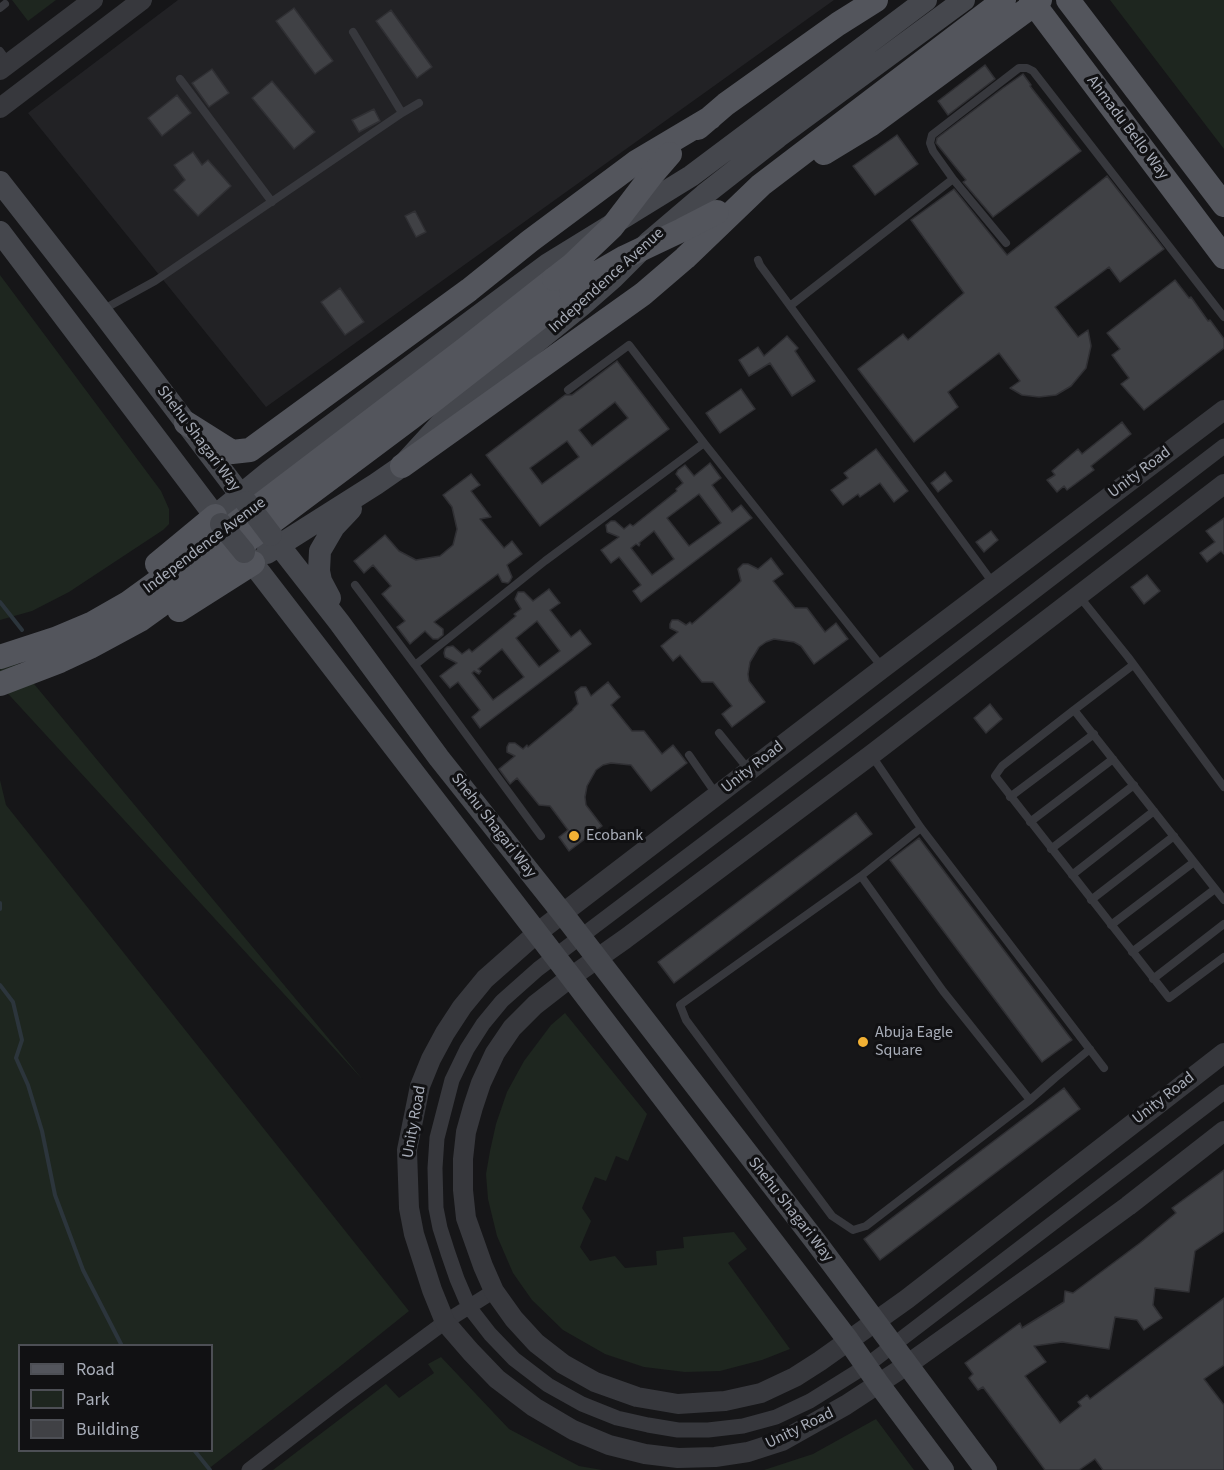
<!DOCTYPE html>
<style>
body{margin:0}
#map{position:relative;width:1224px;height:1470px;overflow:hidden;background:#161618;font-family:"Source Sans 3",sans-serif}
canvas{display:block}
.legend{position:absolute;left:18px;top:1344px;width:195px;height:108px;box-sizing:border-box;background:#111113;border:2px solid #4d4f55;margin:0;padding:8px 10px;list-style:none;font-size:18px;color:#a8adb8}
.legend li{display:flex;align-items:center;gap:12px;height:30px}
.legend b{width:30px;border:2px solid #4d4f55}
</style>
<div id="map">
<canvas width="1224" height="1470"></canvas>
<ul class="legend">
<li><b style="height:8px;background:#53555c"></b>Road</li>
<li><b style="height:16px;background:#1e261f"></b>Park</li>
<li><b style="height:16px;background:#404145"></b>Building</li>
</ul>
</div>
<script>
const context = document.querySelector('canvas').getContext('2d');
context.lineJoin = 'round';
function fill(path, color) {
  context.fillStyle = color;
  context.fill(path, 'evenodd');
}
function toPath(rows) {
  const path = new Path2D();
  for (const r of rows) {
    path.moveTo(r[0], r[1]);
    for (let i = 2; i < r.length; i += 2) path.lineTo(r[i], r[i + 1]);
  }
  return path;
}
function strokePath(path, color, width, dash) {
  context.strokeStyle = color;
  context.lineWidth = width;
  context.lineCap = dash ? 'butt' : 'round';
  context.setLineDash(dash || []);
  context.stroke(path);
}
function drawText(font, color, halo, rows, align = 'center') {
  context.font = font + ' "Source Sans 3",sans-serif';
  context.lineWidth = 6;
  context.setLineDash([]);
  context.textBaseline = 'middle';
  context.strokeStyle = halo;
  context.fillStyle = color;
  for (const [text, x, y, turn = 0] of rows) {
    context.save();
    context.translate(x, y);
    context.rotate((+turn || 0) * Math.PI / 180);
    context.textAlign = isNaN(turn) ? turn : align;
    if (halo) context.strokeText(text, 0, 0);
    context.fillText(text, 0, 0);
    context.restore();
  }
}
const built = toPath([
 [178,0,834,0,266,407,28,113]
]);
const green = toPath([
 [12,0,56,0,28,21],
 [1110,0,1224,0,1224,149],
 [0,275,161,491,169,509,169,524,163,530,69,592,32,611,0,620],
 [0,643,363,1080,0,685],
 [0,780,6,805,409,1311,338,1368,207,1470,0,1470],
 [20,1346,212,1346,212,1450,20,1450],
 [565,1013,647,1114,628,1161,616,1156,606,1181,595,1177,582,1208,591,1221,580,1247,590,1261,615,1256,625,1268,657,1265,656,1251,684,1248,683,1237,734,1232,747,1249,728,1263,790,1349,762,1360,720,1371,685,1372,644,1367,605,1354,563,1330,532,1300,513,1273,497,1236,488,1199,486,1174,490,1151,496,1124,507,1092,524,1061,551,1025],
 [441,1357,509,1429,579,1466,602,1470,273,1470,386,1384,399,1398,434,1373,428,1364],
 [876,1419,914,1470,764,1470,813,1454]
]);
const stream = toPath([
 [0,602,22,630],
 [0,903,0,909],
 [0,985,13,1002,22,1040,16,1058,28,1085,42,1131,55,1195,83,1270,122,1346],
 [194,1450,210,1470]
]);
const building = toPath([
 [294,8,333,61,315,74,276,21,294,8],
 [391,10,432,67,417,78,376,21,391,10],
 [985,65,995,79,948,115,938,101,985,65],
 [212,69,229,93,209,107,192,83,212,69],
 [1023,74,1031,85,1030,86,1081,151,993,217,963,182,966,180,936,143,937,138,1003,88,1023,74],
 [272,81,315,132,294,149,252,98,272,81],
 [177,95,191,113,162,136,148,118,177,95],
 [374,109,380,121,359,132,352,120,374,109],
 [897,135,918,164,875,195,853,166,897,135],
 [193,152,202,165,208,160,231,186,198,216,174,190,185,180,174,165,193,152],
 [1107,176,1164,249,1120,282,1109,267,1055,307,1078,337,1088,330,1091,346,1086,368,1071,386,1056,395,1039,397,1022,395,1010,388,1020,381,999,353,948,392,958,407,914,442,858,369,903,334,908,340,964,293,911,220,954,189,1007,255,1107,176],
 [415,211,426,232,416,237,405,216,415,211],
 [1175,280,1189,298,1191,297,1208,321,1210,320,1224,339,1224,348,1144,410,1121,384,1129,378,1112,355,1120,349,1107,333,1175,280],
 [340,288,364,322,345,335,321,302,340,288],
 [787,336,798,348,795,351,815,381,792,396,770,363,749,376,739,360,758,347,764,356,787,336],
 [617,361,669,429,540,526,486,455,565,395,572,395,617,361],
 [615,402,628,418,592,446,579,430,615,402],
 [567,441,579,457,542,484,530,468,567,441],
 [741,389,755,409,720,433,706,413,741,389],
 [1122,422,1131,434,1091,466,1094,470,1067,490,1064,486,1057,492,1047,480,1055,475,1052,471,1078,449,1082,454,1122,422],
 [876,449,908,491,894,502,880,483,860,497,858,494,843,505,831,490,848,478,844,473,876,449],
 [710,463,721,478,712,485,732,512,741,505,752,518,641,602,633,591,641,585,619,557,611,563,601,550,619,537,607,532,606,525,611,521,615,521,624,529,630,524,633,526,677,491,676,489,683,483,676,474,678,470,685,465,694,476,710,463],
 [699,494,721,523,689,546,667,518,699,494],
 [654,531,674,559,652,575,631,548,636,544,639,546,640,544,639,543,654,531],
 [945,472,952,481,938,492,931,483,945,472],
 [471,474,480,485,471,491,491,517,480,519,504,548,512,541,522,554,507,565,512,577,510,581,508,583,502,582,498,574,434,622,443,629,443,635,438,639,433,639,425,631,410,644,397,627,405,621,382,594,391,586,373,565,364,573,354,561,385,535,399,551,416,560,440,556,453,545,457,529,452,507,443,495,471,474],
 [1224,518,1224,554,1221,551,1207,562,1200,553,1215,542,1206,531,1224,518],
 [991,531,998,540,984,552,976,542,991,531],
 [771,558,783,574,773,581,795,608,807,608,825,632,836,623,848,639,814,664,801,646,794,642,774,639,766,642,759,647,750,662,748,674,749,681,765,702,732,727,722,714,732,706,713,682,702,682,680,655,673,661,661,646,678,632,670,628,670,624,672,620,678,620,686,625,690,622,692,624,736,586,741,581,738,569,743,564,748,564,758,569,771,558],
 [1147,575,1160,591,1144,604,1131,587,1147,575],
 [549,589,560,603,550,610,571,637,580,630,591,644,480,728,472,717,480,710,458,682,450,688,440,676,457,663,445,657,444,653,445,649,447,647,453,646,462,654,469,649,472,652,516,616,514,614,521,609,515,599,518,592,524,592,533,601,549,589],
 [537,621,560,651,539,667,516,638,537,621],
 [502,649,524,677,493,700,472,673,474,671,479,674,481,671,478,669,502,649],
 [608,682,620,697,611,705,632,731,644,731,662,754,673,745,687,763,651,791,631,765,611,763,603,765,596,770,587,786,585,797,586,805,602,826,569,851,559,837,568,830,550,806,539,805,517,778,510,784,499,769,515,756,507,752,507,747,509,743,515,743,523,749,527,745,528,747,573,710,573,709,578,704,575,692,581,687,586,687,591,696,608,682],
 [990,704,1002,719,986,733,974,718,990,704],
 [856,813,872,834,674,983,658,962,856,813],
 [919,838,1072,1040,1042,1062,890,860,919,838],
 [1064,1088,1080,1109,880,1260,864,1239,1064,1088],
 [1224,1170,1224,1231,1195,1251,1189,1292,1155,1288,1153,1305,1162,1318,1144,1330,1137,1320,1115,1317,1109,1349,1062,1342,1034,1346,1046,1362,1025,1376,1060,1423,1081,1406,1078,1402,1087,1395,1090,1399,1224,1298,1224,1365,1204,1379,1224,1405,1224,1470,1103,1470,1095,1459,1079,1470,1045,1470,983,1387,978,1390,969,1378,973,1374,965,1363,1020,1323,1022,1328,1064,1302,1065,1291,1073,1293,1140,1243,1176,1213,1172,1208,1224,1170]
]);
const service = toPath([
 [0,8,5,4],
 [353,32,402,113],
 [0,51,8,62],
 [180,79,272,202],
 [953,179,933,151,930,143,932,135,1019,68,1027,68,1033,71,1224,317],
 [758,260,760,265,993,583],
 [790,306,953,179,1006,243],
 [104,309,155,281,402,113,419,103],
 [704,443,882,667],
 [355,585,415,665,545,561,704,443,629,345,568,390],
 [1079,596,1128,657,1224,787],
 [415,665,541,836],
 [1133,665,1074,710,1224,900],
 [1074,710,1002,766,995,776,1169,998,1224,957],
 [719,733,748,769],
 [689,755,716,794],
 [872,756,921,828,1104,1068],
 [1010,797,1094,734],
 [1030,822,1113,759],
 [921,828,861,876,680,1005,686,1020,832,1216,853,1230,866,1226,1030,1100],
 [1051,849,1134,785],
 [1072,875,1154,811],
 [861,876,943,991,1030,1100,1055,1078,1090,1049],
 [1091,900,1174,836],
 [1111,925,1194,862],
 [1132,952,1215,889],
 [1153,979,1224,924]
]);
const minor = toPath([
 [1224,446,841,740,538,969,502,1001,483,1024,467,1049,452,1080,437,1138,435,1168,436,1208,440,1228,448,1253,457,1279,469,1307,490,1334,514,1359,548,1385,582,1404,617,1418,648,1425,678,1430,708,1430,743,1426,776,1417,810,1401,866,1366,1224,1092],
 [249,1470,341,1399,445,1322,494,1291]
]);
const tertiary = toPath([
 [0,70,93,0],
 [0,108,142,0],
 [1224,410,883,668,537,933,485,979,462,1007,445,1033,431,1059,420,1086,407,1150,409,1208,414,1234,432,1290,445,1322,471,1352,497,1379,534,1407,573,1430,609,1445,645,1454,678,1458,715,1457,748,1452,782,1441,846,1405,907,1365,1054,1260,1128,1206,1224,1131],
 [1224,484,871,755,625,939,571,977,535,1005,512,1028,495,1053,481,1083,473,1107,466,1132,463,1159,463,1190,466,1218,483,1266,494,1291,514,1319,536,1343,563,1364,595,1382,637,1397,678,1404,725,1401,761,1393,795,1377,820,1361,907,1299,1224,1053]
]);
const secondary = toPath([
 [0,182,101,311,246,502],
 [0,232,221,524],
 [215,516,270,471,548,264,691,176,926,0],
 [271,535,339,622,439,758,563,914,816,1242,986,1470],
 [244,552,571,977,848,1340,878,1383,943,1470],
 [267,553,376,484,402,466,456,407,581,306,613,278,650,241,704,195,778,137,964,0],
 [330,598,321,581,319,571,320,551,334,527,351,509]
]);
const primary = toPath([
 [1031,0,1224,257],
 [1068,0,1224,205],
 [698,128,726,104,838,24,876,0],
 [824,153,870,125,1040,0],
 [186,423,232,452,250,450,469,290,530,241,636,162,710,118],
 [402,466,643,294,685,258,761,185,1004,0],
 [157,564,215,516],
 [179,610,253,563],
 [0,657,55,639,93,623,128,603,201,550,465,349,554,279],
 [0,684,60,661,90,647,140,620,165,602,411,418,571,293]
]);
const secondaryBridge = toPath([
 [246,502,271,535],
 [221,524,244,552]
]);
const primaryBridge = toPath([
 [554,279,572,265,612,227,651,176,670,154],
 [571,293,599,272,625,257,682,230,717,212]
]);
const markers = [
 [574,836,6,"#f2b134"],
 [863,1042,6,"#f2b134"]
];
const streetNames = [
 ["Ahmadu Bello Way",1127,128,53],
 ["Independence Avenue",607,281,-42],
 ["Shehu Shagari Way",198,439,53],
 ["Unity Road",1140,473,-37],
 ["Independence Avenue",205,546,-37],
 ["Unity Road",753,768,-38],
 ["Shehu Shagari Way",493,826,52],
 ["Unity Road",1164,1099,-38],
 ["Unity Road",415,1122,-80],
 ["Shehu Shagari Way",790,1210,52],
 ["Unity Road",800,1429,-26]
];
const poiNames = [
 ["Ecobank",586,836],
 ["Abuja Eagle",875,1033],
 ["Square",875,1051]
];
fill(built, '#222225');
fill(green, '#1e261f');
strokePath(stream, '#2c353c', 4);
fill(building, '#404145');
strokePath(building, '#303034', 1.5);
strokePath(service, '#37383d', 8);
strokePath(minor, '#37383d', 15);
strokePath(tertiary, '#37383d', 20);
strokePath(secondary, '#45474d', 22);
strokePath(primary, '#53555c', 24);
strokePath(secondaryBridge, '#45474d', 22);
strokePath(primaryBridge, '#53555c', 24);
for (const [x, y, r, color] of markers) {
  const dot = new Path2D();
  dot.arc(x, y, r, 0, 2 * Math.PI);
  context.fillStyle = color;
  context.fill(dot);
  strokePath(dot, '#111113', 2);
}
drawText('16px', '#a8adb8', '#111113', streetNames);
drawText('16px', '#a8adb8', '#111113', poiNames, 'left');
</script>
